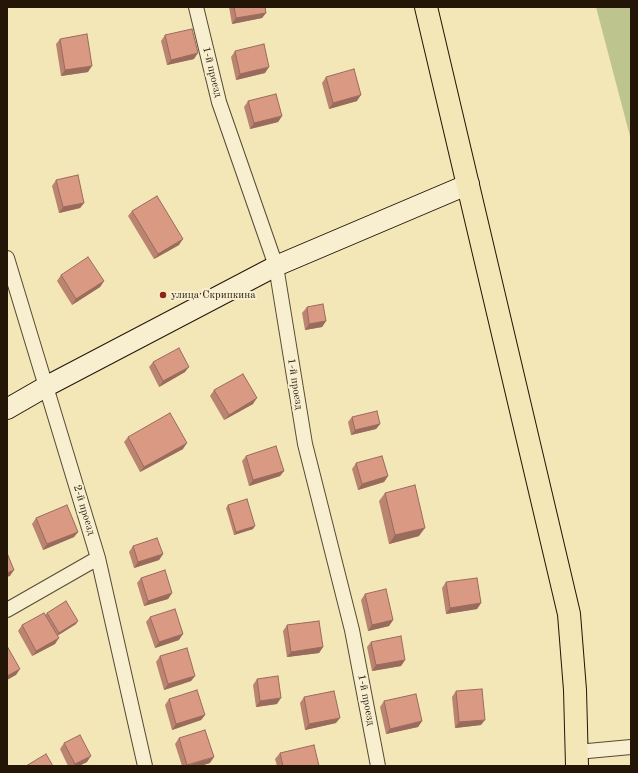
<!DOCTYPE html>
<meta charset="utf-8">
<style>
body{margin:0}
#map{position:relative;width:638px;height:773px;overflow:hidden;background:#f3e6b7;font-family:"Old Standard TT",serif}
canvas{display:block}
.frame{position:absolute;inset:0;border:8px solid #231607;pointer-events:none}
</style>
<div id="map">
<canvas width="638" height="773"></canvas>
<div class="frame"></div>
</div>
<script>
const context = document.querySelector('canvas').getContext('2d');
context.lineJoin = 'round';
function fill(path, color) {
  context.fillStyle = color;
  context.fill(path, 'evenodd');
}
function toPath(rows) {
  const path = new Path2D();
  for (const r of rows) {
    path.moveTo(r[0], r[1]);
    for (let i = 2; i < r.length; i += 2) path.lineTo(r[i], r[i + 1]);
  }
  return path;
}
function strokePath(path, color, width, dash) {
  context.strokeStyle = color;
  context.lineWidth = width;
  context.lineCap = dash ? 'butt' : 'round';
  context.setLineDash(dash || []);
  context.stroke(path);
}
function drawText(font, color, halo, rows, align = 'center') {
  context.font = font + ' "Old Standard TT",serif';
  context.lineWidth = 4;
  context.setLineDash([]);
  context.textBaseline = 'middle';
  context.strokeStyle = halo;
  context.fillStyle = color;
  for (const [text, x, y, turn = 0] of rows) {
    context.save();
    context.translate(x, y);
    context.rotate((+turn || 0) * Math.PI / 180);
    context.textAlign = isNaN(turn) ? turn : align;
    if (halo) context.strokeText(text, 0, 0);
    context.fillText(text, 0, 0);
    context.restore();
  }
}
const green = toPath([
 [596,7,631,7,631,140]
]);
const street = toPath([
 [196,7,219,102,276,266,305,444,352,630,378,766],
 [7,258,98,558,145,766],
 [7,610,98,558],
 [577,752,631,747]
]);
const secondary = toPath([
 [7,409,47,386,276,266,469,184]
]);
const primary = toPath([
 [426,7,569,614,575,690,577,766]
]);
const wall = toPath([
 [229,7,265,7,266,13,262,18,232,24],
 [165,35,194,59,167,65,161,41],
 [60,39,88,72,61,76,56,44],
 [235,51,265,73,236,80,231,57],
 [326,77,357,101,329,109,322,83],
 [248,101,282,116,278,122,250,129,244,107],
 [56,180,84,203,80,208,59,213,52,186],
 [132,211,179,245,154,259,128,216],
 [61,275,104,281,100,287,72,305,57,281],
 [307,307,326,321,322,327,305,330,302,313],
 [153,362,185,372,159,387,149,367],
 [214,390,253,404,224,420,210,396],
 [352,417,380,424,376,429,351,435,348,422],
 [128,437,183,449,140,472,124,442],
 [246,456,284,471,280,476,249,486,242,461],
 [356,463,388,476,384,482,358,490,352,469],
 [385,493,419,536,389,544,379,501],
 [228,505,253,529,234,535,226,508],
 [36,518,78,532,74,537,43,550,32,524],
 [133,546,163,554,159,560,134,568,129,552],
 [141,578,172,593,168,599,144,606,137,583],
 [446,582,481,603,477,609,446,614,442,588],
 [365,594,393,620,389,626,368,631,361,600],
 [47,613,76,624,57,636,55,644,32,656,18,631,22,625,45,615],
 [150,617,179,640,155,648,146,622],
 [287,625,323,647,319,653,287,657,283,631],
 [371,642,405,660,401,666,372,671,367,647],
 [160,656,195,676,191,681,164,690,156,662],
 [257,679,277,704,256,707,253,685],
 [456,691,481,725,455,728,452,697],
 [304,697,336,723,305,730,300,703],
 [169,699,205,715,201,720,172,730,165,705],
 [384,701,422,721,418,727,386,734,380,707],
 [179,738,210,763,200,766,182,766,175,744],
 [64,743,87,762,79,766,68,766,60,749],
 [280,753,319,766,277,766,275,759]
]);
const shadedWall = toPath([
 [266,13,262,18,232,24,236,18],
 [198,53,194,59,167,65,171,60],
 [92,66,88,72,61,76,65,70],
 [269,67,265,73,236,80,240,74],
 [361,95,357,101,329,109,333,103],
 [282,116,278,122,250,129,254,123],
 [84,203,80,208,59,213,63,207],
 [183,239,179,245,154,259,158,254],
 [104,281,100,287,72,305,76,299],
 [326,321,322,327,305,330,309,324],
 [189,367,185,372,159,387,163,381],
 [257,398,253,404,224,420,229,415],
 [380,424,376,429,351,435,355,430],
 [187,443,183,449,140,472,144,467],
 [284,471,280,476,249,486,253,480],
 [388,476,384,482,358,490,362,484],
 [255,526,253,529,234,535,236,532],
 [425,528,419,536,389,544,395,535],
 [78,532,74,537,43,550,47,544],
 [163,554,159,560,134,568,138,562],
 [14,570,10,576,7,577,7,573],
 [172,593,168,599,144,606,148,601],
 [481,603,477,609,446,614,450,608],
 [393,620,389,626,368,631,372,625],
 [78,621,76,624,57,636,59,633],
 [183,634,179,640,155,648,159,642],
 [59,638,55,644,32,656,36,651],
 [323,647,319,653,287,657,291,652],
 [405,660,401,666,372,671,376,665],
 [20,669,16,675,7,680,7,676],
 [195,676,191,681,164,690,168,684],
 [281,698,277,704,256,707,260,701],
 [205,715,201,720,172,730,176,724],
 [340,718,336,723,305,730,309,724],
 [485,720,481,725,455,728,459,722],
 [422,721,418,727,386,734,390,729],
 [91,756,87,762,79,766,73,766,75,764],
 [214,757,210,763,200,766,187,766]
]);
const building = toPath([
 [234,7,265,7,266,13,236,18,234,7],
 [192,29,198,53,171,60,165,35,192,29],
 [87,34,92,66,65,70,60,39,87,34],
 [264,44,269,67,240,74,235,51,264,44],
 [354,69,361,95,333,103,326,77,354,69],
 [276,94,282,116,254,123,248,101,276,94],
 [78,175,84,203,63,207,56,180,78,175],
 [157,196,183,239,158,254,132,211,157,196],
 [88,257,104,281,76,299,61,275,88,257],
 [323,304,326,321,309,324,307,307,323,304],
 [179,348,189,367,163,381,153,362,179,348],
 [243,374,257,398,229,415,214,390,243,374],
 [377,411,380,424,355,430,352,417,377,411],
 [170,413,187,443,144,467,128,437,170,413],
 [276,446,284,471,253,480,246,456,276,446],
 [382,456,388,476,362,484,356,463,382,456],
 [415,485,425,528,395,535,385,493,415,485],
 [247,499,255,526,236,532,228,505,247,499],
 [67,505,78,532,47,544,36,518,67,505],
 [157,538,163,554,138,562,133,546,157,538],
 [7,553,14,570,7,573,7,553],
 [165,570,172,593,148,601,141,578,165,570],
 [477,578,481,603,450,608,446,582,477,578],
 [386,589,393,620,372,625,365,594,386,589],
 [66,601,78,621,59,633,47,613,66,601],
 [175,609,183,634,159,642,150,617,175,609],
 [44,613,59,638,36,651,22,625,44,613],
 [319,621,323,647,291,652,287,625,319,621],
 [401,636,405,660,376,665,371,642,401,636],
 [7,646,20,669,7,676,7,646],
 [187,648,195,676,168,684,160,656,187,648],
 [278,676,281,698,260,701,257,679,278,676],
 [482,689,485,720,459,722,456,691,482,689],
 [197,690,205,715,176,724,169,699,197,690],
 [334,691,340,718,309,724,304,697,334,691],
 [416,694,422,721,390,729,384,701,416,694],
 [205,730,214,757,187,765,179,738,205,730],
 [80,735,91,756,75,764,64,743,80,735],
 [314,745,319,766,283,766,280,753,314,745],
 [46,754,53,766,26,766,46,754]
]);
const markers = [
 [163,295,4,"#8f2418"]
];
const streetNames = [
 ["1-й проезд",212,72,76],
 ["1-й проезд",295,384,81],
 ["2-й проезд",84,510,73],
 ["1-й проезд",366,700,79]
];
const poiNames = [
 ["улица Скрипкина",171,295]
];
fill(green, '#bdc48d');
strokePath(street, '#574a33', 16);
strokePath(secondary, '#231607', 22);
strokePath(primary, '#231607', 24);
strokePath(street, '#f7efd0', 14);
strokePath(secondary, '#f7efd0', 20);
strokePath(primary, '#f3e6b7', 22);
fill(wall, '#bb8471');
fill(shadedWall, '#996b5c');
fill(building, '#da9983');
strokePath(building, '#996b5c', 1);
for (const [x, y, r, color] of markers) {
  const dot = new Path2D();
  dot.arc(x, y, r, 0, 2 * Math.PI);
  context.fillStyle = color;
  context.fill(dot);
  strokePath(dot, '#f7efd0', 1.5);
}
drawText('11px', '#231607', '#f7efd0', streetNames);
drawText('11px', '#231607', '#f7efd0', poiNames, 'left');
</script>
